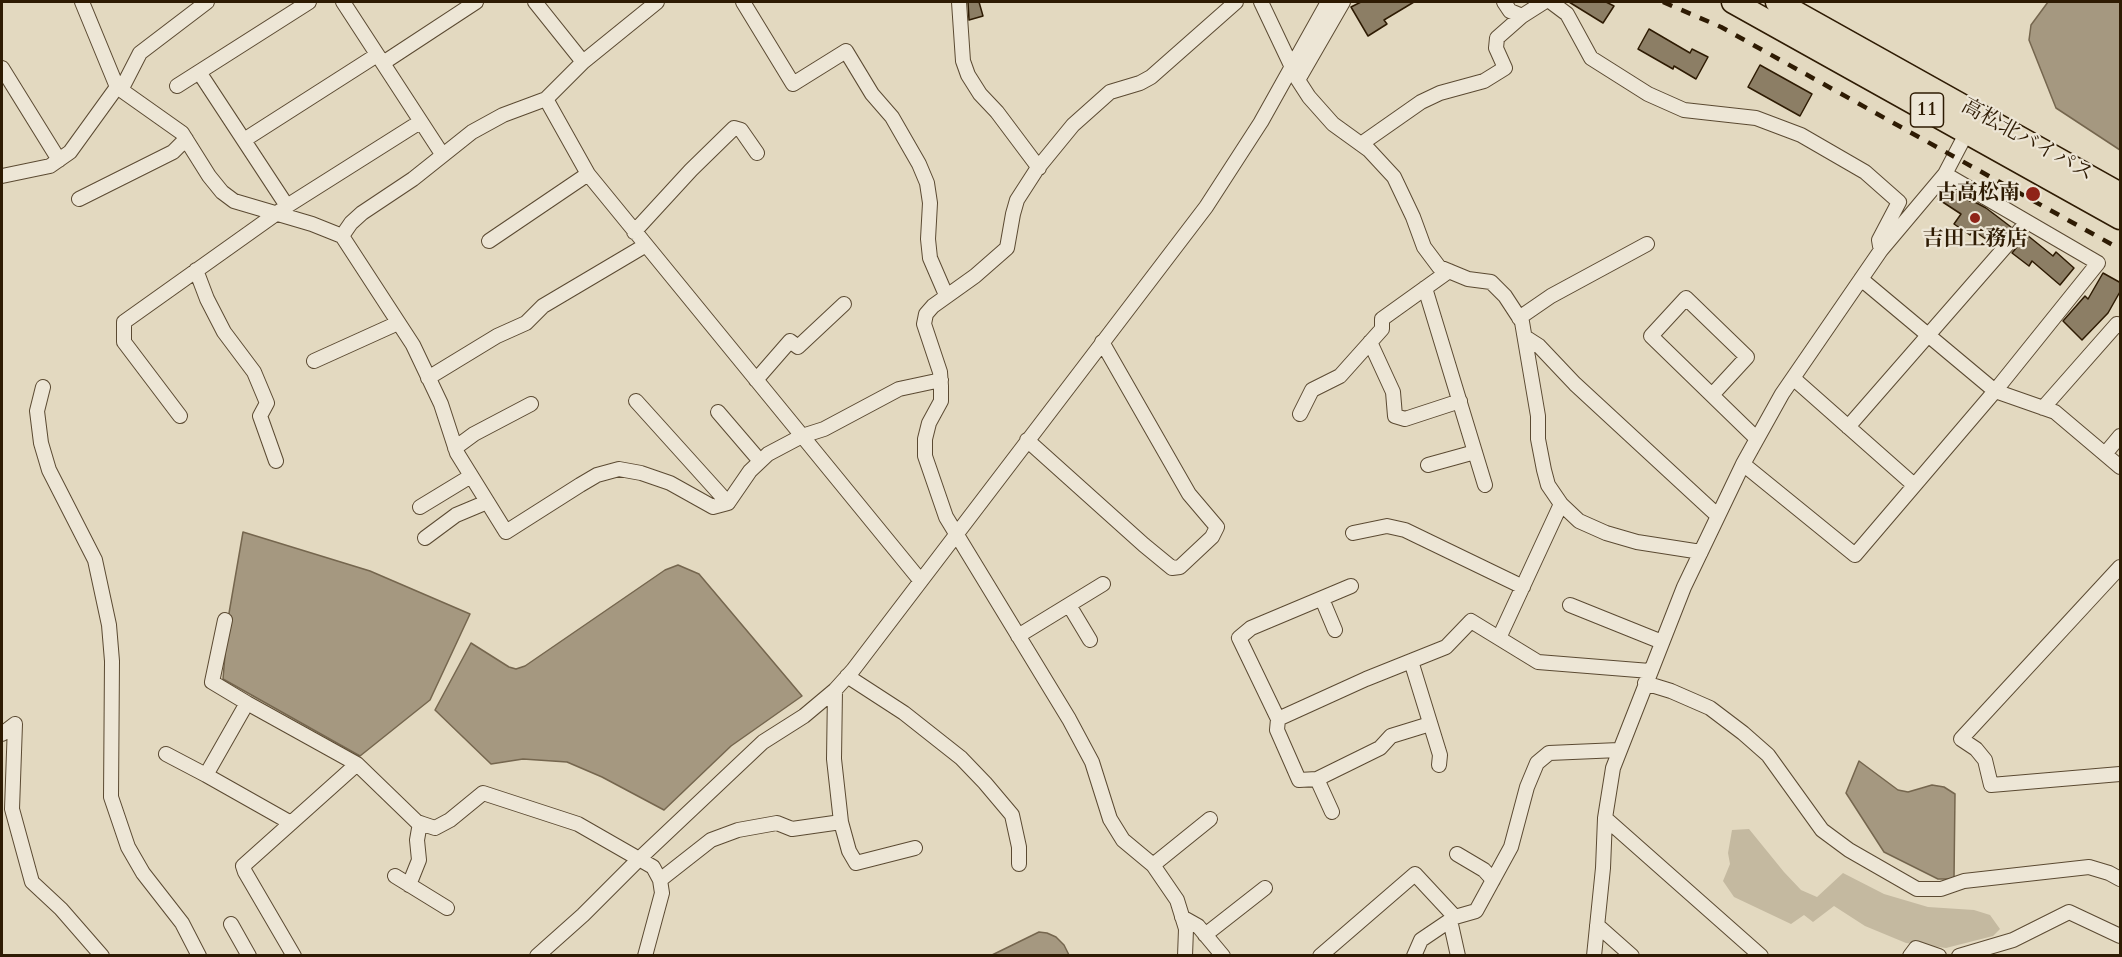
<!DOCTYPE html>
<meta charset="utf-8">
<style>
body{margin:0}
#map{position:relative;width:2122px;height:957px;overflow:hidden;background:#e3d9c0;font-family:Cardo,serif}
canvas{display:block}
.frame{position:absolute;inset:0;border:3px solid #2e1b03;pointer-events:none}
</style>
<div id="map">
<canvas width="2122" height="957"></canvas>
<div class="frame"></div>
</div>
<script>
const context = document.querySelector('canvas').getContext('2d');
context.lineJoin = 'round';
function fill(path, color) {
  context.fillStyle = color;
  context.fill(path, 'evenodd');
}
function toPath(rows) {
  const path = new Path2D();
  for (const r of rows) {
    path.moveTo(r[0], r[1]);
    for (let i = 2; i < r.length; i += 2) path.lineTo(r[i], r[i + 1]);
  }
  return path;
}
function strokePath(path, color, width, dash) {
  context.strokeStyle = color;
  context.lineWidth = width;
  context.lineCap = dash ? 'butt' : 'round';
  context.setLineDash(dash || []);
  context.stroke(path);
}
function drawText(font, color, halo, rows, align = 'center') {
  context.font = font + ' Cardo,"Noto Serif JP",serif';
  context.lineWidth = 4.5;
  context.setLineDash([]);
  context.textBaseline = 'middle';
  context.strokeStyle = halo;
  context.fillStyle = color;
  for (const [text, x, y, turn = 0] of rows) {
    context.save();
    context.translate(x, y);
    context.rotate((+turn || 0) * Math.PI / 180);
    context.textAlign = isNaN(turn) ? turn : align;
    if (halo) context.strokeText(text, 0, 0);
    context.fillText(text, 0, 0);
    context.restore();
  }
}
const green = toPath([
 [1749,829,1784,872,1801,890,1817,897,1843,873,1884,894,1928,907,1974,910,1990,915,2000,929,1993,936,1946,948,1906,943,1865,926,1834,906,1813,922,1804,915,1791,924,1734,897,1723,881,1730,864,1728,853,1732,830]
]);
const water = toPath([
 [2048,2,2120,2,2120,150,2056,108,2029,40,2031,25,2048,2],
 [243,532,370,571,470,614,430,700,360,756,223,679,228,619,243,532],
 [678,565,699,574,802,696,731,746,664,810,602,777,567,762,523,759,491,764,435,710,471,643,509,667,516,669,525,666,665,570,678,565],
 [1859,761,1898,790,1908,792,1932,785,1944,787,1955,794,1954,879,1938,879,1884,852,1846,793,1859,761],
 [1039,932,1047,933,1056,937,1064,945,1069,955,992,955,1039,932]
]);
const building = toPath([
 [968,2,979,2,983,16,969,20,968,2],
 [1361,2,1414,2,1384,20,1387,24,1368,36,1351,7,1361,2],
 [1569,2,1606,2,1614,6,1603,23,1569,2],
 [1649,29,1690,53,1692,49,1708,57,1696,79,1674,66,1673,69,1638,49,1649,29],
 [1760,65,1812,94,1800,116,1748,87,1760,65],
 [1947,186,1970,201,1971,200,1986,208,2011,227,1998,241,1993,237,1990,242,1973,230,1970,235,1954,224,1961,214,1938,199,1947,186],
 [2027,235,2053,256,2056,252,2074,268,2060,285,2032,261,2029,266,2012,253,2027,235],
 [2103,273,2121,283,2121,290,2108,313,2082,340,2063,321,2085,296,2088,299,2103,273]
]);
const minor = toPath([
 [343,2,442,154],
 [535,2,583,62],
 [743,2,793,84,846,51,872,94,892,117,919,164,927,183,930,203,928,239,930,258,946,295],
 [959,2,963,61,968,75,980,94,997,112,1039,168],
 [1261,2,1298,80,1309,97,1333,124,1369,150,1394,177,1413,217,1424,247,1439,267,1468,279,1491,282,1505,296,1522,322,1538,416,1538,439,1544,470,1548,485,1561,504,1579,521,1606,533,1637,542,1701,552],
 [1504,2,1510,11,1522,16,1544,2],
 [1551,2,1567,14,1591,58,1648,94,1684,110,1756,118,1801,135,1865,172,1899,202,1879,240,1880,246],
 [383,63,476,2],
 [2,68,59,160],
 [1298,80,1343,2],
 [177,86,309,2],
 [117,87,182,133,209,176,222,192,234,201,312,224,342,236,413,345,441,404,457,453,506,532,580,485,597,475,619,469,641,473,670,483,713,507,728,503,750,471,768,454,802,436,824,429,899,389,941,380],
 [121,90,140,53,207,2],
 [546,99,588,174,920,580],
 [244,140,377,55],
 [1361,144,1421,102,1440,93,1484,81,1505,68,1496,48,1497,38,1522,16],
 [2,176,50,166,70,152,117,87,82,2],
 [79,199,173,152,186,139],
 [287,206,420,122],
 [634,232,691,170,734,128,741,130,757,153],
 [342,236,351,223,362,213,413,179,472,132,503,115,546,99,583,62,657,2],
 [489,241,588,174],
 [196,270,207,299,224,332,254,372,267,403,260,416,276,461],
 [1861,279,1995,391,2055,412,2120,467],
 [1425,288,1485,485],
 [1519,318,1551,296,1647,244],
 [1525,337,1539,346,1575,384,1718,516],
 [1370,342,1393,392,1395,416,1405,419,1460,401],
 [314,361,398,323],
 [428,378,497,336,526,323,543,306,646,245],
 [1793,378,1914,485],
 [756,380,790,341,798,347,844,304],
 [43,387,37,411,41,443,49,470,95,560,109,625,112,661,111,797,128,847,143,873,182,923,199,956],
 [1712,395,1747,357,1686,298,1651,336,1757,439],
 [636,401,728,503],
 [2043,408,2117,324,2120,326],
 [718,412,760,461],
 [1300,414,1312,390,1340,376,1382,329,1382,319,1449,271],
 [180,416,124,342,124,322,287,206,199,72],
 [1848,427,2027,222],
 [1027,440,1144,545,1172,568,1180,567,1212,537,1217,527,1189,494,1102,342],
 [455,448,474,434,531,404],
 [2105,454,2120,436],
 [1743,464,1855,555,1995,391,2098,263,1945,174],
 [1428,465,1475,452],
 [420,507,471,476],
 [1353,533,1387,526,1405,530,1523,587],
 [425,538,456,515,487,502],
 [2120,567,1961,739,1976,749,1985,760,1991,785,2120,774],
 [1351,586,1251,628,1239,638,1278,719,1366,679,1446,647,1471,621,1538,662,1650,671],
 [1322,599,1335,630],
 [1069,605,1090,640],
 [1570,605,1662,642],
 [225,620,212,682,247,703],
 [1018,636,1103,584],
 [1499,638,1561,504],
 [1411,661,1440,755,1439,765],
 [847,676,904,713,961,758,985,783,1012,815,1019,847,1019,864],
 [1645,683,1671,691,1710,708,1743,733,1768,755,1822,830,1849,850,1917,889,1941,889,1964,881,2089,867,2109,873,2120,879],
 [835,690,834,759,841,822,849,851,856,863,915,848],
 [1278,719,1277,730,1299,780,1317,779,1380,748,1391,736,1430,724],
 [2,734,15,724,12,809,32,882,61,909,102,956],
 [166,754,206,775],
 [1317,779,1332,812],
 [1605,818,1761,956],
 [291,823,206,775,247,703,357,764,417,822,435,828,450,820,483,793,578,824,653,867,660,880,662,893,645,956],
 [1457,854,1484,870,1493,880],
 [1153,865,1210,819],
 [395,876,447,908],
 [660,880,711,840,738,830,777,823,792,829,841,822],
 [409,885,419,860,417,840,420,823],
 [1182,917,1198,926,1223,956],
 [1450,920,1458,956],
 [231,924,249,956],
 [1597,925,1632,956],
 [1205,935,1265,888],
 [294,956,245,872,243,866,357,764],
 [537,956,583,915,639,859,763,742,804,716,835,690,853,670,1206,207,1261,122,1328,2],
 [1185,956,1186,929,1177,900,1153,865,1123,840,1110,819,1092,762,1069,719,946,517,925,456,925,439,929,423,941,401,941,386,940,372,924,324,926,314,933,306,975,276,1007,248,1013,214,1017,200,1037,169,1073,125,1110,92,1140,83,1151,77,1236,2],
 [1320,956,1415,874,1455,917],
 [1414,956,1421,940,1455,917,1476,911,1511,847,1527,787,1537,763,1549,753,1619,750],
 [1594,956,1603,868,1605,818,1613,768,1684,587,1743,464,1782,394,1881,250,1945,174,1967,132],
 [1910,956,1916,948,1939,956],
 [1959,956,2013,940,2069,912,2120,936]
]);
const trunk = toPath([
 [1733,2,2120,218],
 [1777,2,2120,194]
]);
const rail = toPath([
 [1663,2,1721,27,2120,249]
]);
const markers = [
 [2033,194,8,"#8f2418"],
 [1975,218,6,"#8f2418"]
];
const shields = [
 [1927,110,33]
];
const shieldNames = [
 ["11",1927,110]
];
const streetNames = [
 ["高松北バイパス",2027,141,29]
];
const poiNames = [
 ["古高松南",2020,194],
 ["吉田工務店",1975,240,"center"]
];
fill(green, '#c4b9a0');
fill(water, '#a59880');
strokePath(water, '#75664e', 1.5);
fill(building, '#8c7e65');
strokePath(building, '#2e1b03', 1.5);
strokePath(minor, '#5b4a32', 16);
strokePath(trunk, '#2e1b03', 25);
strokePath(minor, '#ede6d6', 14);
strokePath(trunk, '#e3d9c0', 22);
strokePath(rail, '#2e1b03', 4.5, [10, 10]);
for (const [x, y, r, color] of markers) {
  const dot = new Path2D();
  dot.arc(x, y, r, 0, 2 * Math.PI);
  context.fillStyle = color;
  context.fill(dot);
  strokePath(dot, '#ede6d6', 2);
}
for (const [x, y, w] of shields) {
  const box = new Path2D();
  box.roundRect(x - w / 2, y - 17, w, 34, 4.5);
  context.fillStyle = '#ede6d6';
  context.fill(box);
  strokePath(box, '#2e1b03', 1.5);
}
drawText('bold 20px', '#2e1b03', null, shieldNames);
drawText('21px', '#2e1b03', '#ede6d6', streetNames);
drawText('bold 21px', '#2e1b03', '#ede6d6', poiNames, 'right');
</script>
